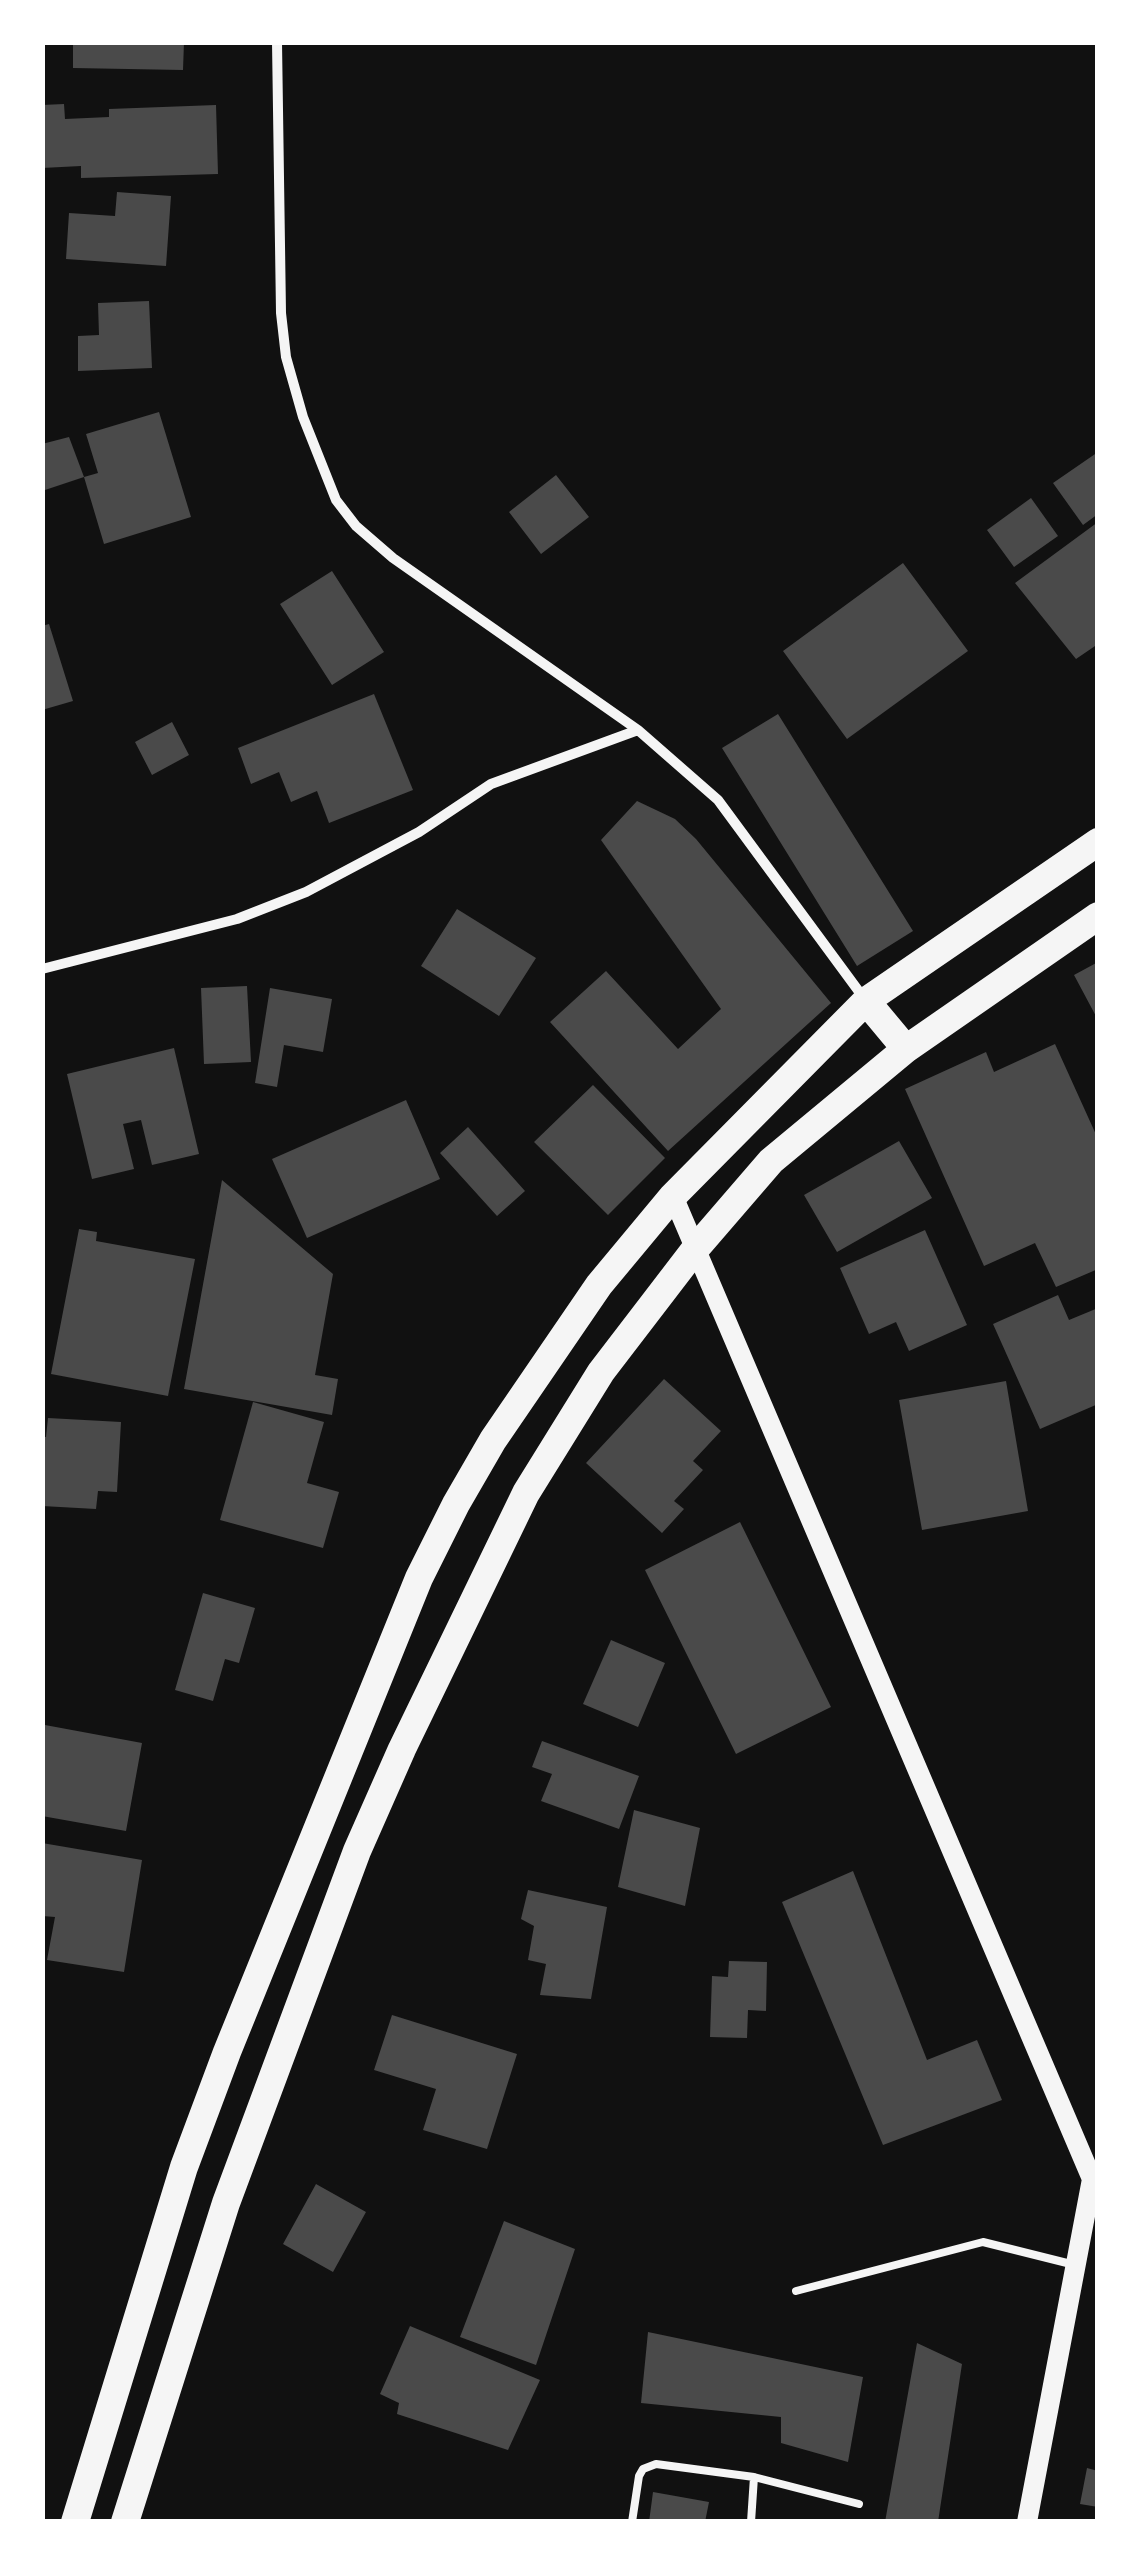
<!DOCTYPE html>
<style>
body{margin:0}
#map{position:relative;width:1140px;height:2564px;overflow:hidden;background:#111;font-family:Overpass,sans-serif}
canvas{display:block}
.frame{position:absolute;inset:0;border:45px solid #fff;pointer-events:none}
</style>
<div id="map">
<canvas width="1140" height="2564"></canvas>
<div class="frame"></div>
</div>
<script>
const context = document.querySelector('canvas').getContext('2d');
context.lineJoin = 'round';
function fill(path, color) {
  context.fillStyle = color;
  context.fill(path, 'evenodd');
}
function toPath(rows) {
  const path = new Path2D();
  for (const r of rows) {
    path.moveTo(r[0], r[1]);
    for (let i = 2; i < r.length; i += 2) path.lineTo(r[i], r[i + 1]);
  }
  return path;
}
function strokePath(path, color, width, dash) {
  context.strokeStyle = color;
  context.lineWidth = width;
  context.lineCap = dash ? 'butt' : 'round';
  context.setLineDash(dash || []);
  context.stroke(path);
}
const building = toPath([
 [73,42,184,42,183,70,73,68],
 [64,104,65,119,109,117,109,109,216,105,218,174,81,178,81,166,42,168,42,105],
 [117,192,171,196,166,266,66,259,69,213,115,216],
 [149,301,152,368,78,371,78,336,99,335,98,303],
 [159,412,191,517,104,544,84,477,42,491,42,444,69,437,84,477,98,473,86,434],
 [1098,452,1098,514,1083,525,1053,483],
 [556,475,589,517,541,554,509,512],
 [1031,498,1058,536,1014,567,987,530],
 [1098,522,1098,644,1076,659,1015,583],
 [903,563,968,651,847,739,783,651],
 [332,571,384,652,332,685,280,604],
 [49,624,73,701,42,710,42,626],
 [374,694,413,790,329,823,317,791,291,802,279,772,251,784,238,748],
 [778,714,913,931,857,966,722,748],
 [172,722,189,755,152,775,135,742],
 [637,801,675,819,696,839,831,1003,668,1151,550,1022,606,971,678,1049,721,1009,601,840],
 [457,909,536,958,499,1016,421,966],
 [1098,962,1098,1020,1074,975],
 [247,986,251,1062,204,1064,201,988],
 [270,988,332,999,323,1052,284,1045,277,1087,255,1083],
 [1055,1044,1098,1139,1098,1269,1056,1287,1035,1243,984,1266,905,1089,986,1052,994,1072],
 [174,1048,199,1154,152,1165,141,1120,123,1124,134,1169,92,1179,67,1074],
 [593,1085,665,1158,608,1215,534,1142],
 [406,1100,440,1179,307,1238,272,1159],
 [468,1127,525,1191,497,1216,440,1153],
 [899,1141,932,1198,837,1252,804,1195],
 [222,1180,333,1274,315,1375,338,1379,332,1415,184,1389],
 [79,1229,97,1232,96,1241,195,1259,168,1396,51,1374],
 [925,1230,967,1325,909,1351,896,1322,869,1334,840,1268],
 [1058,1295,1069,1320,1098,1308,1098,1404,1040,1429,993,1324],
 [664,1379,721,1431,693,1461,703,1470,674,1501,684,1509,662,1533,586,1463],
 [1006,1381,1028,1511,922,1530,899,1400],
 [253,1402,324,1422,307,1483,339,1492,323,1548,220,1520],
 [48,1418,121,1422,117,1492,98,1491,96,1509,42,1506,42,1437,46,1437],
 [740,1522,831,1707,736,1754,645,1570],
 [203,1593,255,1608,239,1663,225,1659,213,1701,175,1690],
 [611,1640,665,1663,638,1727,583,1704],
 [45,1725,142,1743,126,1831,42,1816],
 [542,1741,639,1776,619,1829,541,1801,552,1774,532,1767],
 [634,1810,700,1828,685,1906,618,1887],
 [42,1843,142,1860,124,1972,47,1960,55,1917,42,1916],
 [853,1871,927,2060,977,2040,1002,2100,883,2145,782,1902],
 [528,1890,607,1907,591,1999,540,1995,546,1964,528,1960,534,1926,521,1919],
 [729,1961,767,1962,766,2011,748,2010,747,2038,710,2037,712,1976,728,1977],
 [392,2015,517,2054,487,2149,423,2130,436,2089,374,2070],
 [316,2184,366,2212,333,2272,283,2244],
 [504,2221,575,2249,536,2365,460,2337],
 [410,2326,540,2380,508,2450,397,2414,399,2403,380,2394],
 [648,2332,863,2377,848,2462,781,2443,781,2417,641,2403],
 [917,2343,962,2364,938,2522,885,2522],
 [1087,2468,1098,2471,1098,2507,1080,2504],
 [653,2492,709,2502,705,2522,649,2522]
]);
const service = toPath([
 [796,2291,983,2242,1071,2264],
 [632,2522,639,2476,643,2469,656,2464,754,2477,859,2504],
 [751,2522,754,2477]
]);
const minor = toPath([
 [277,42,281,313,286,357,303,417,336,500,356,526,393,558,638,730,718,800,863,997],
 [42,969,237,919,306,892,419,832,491,784,638,730]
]);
const secondary = toPath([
 [673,1196,1092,2179,1027,2522]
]);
const trunk = toPath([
 [866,1001,906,1049],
 [75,2522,184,2167,227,2052,419,1578,456,1504,493,1440,599,1285,673,1196,866,1001,1098,842],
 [125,2522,226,2203,357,1851,402,1749,526,1493,601,1372,696,1248,771,1161,906,1049,1098,916]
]);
fill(building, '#4a4a4a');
strokePath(service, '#f5f5f5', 8);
strokePath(minor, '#f5f5f5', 10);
strokePath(secondary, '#f5f5f5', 20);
strokePath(trunk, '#f5f5f5', 28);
</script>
